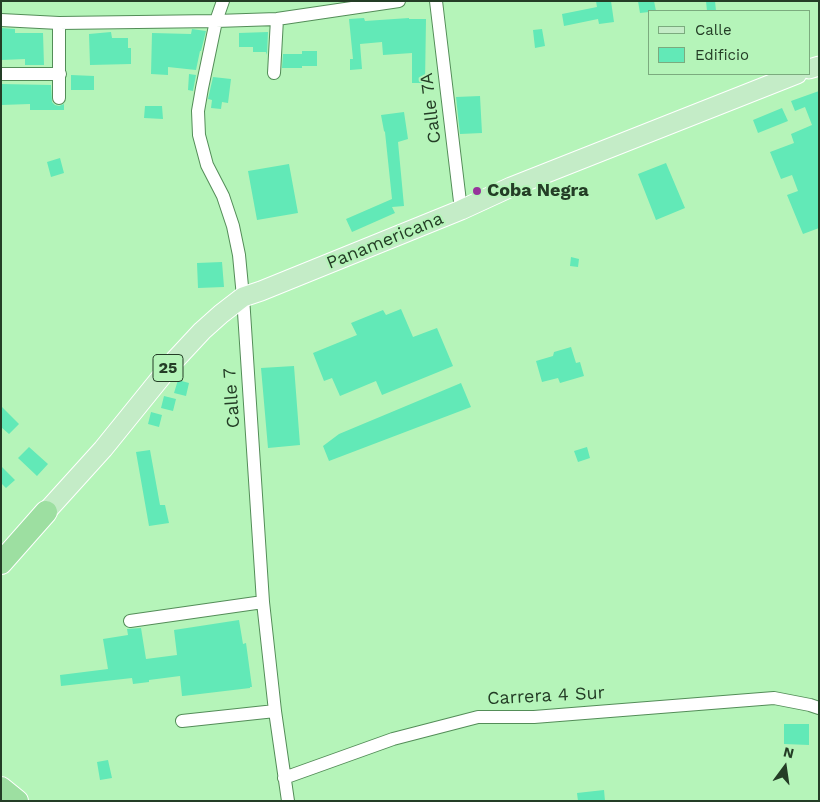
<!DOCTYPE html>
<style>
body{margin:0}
#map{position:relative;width:820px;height:802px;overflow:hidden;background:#b5f4b9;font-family:"Work Sans",sans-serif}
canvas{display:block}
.frame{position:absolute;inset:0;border:2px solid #243d26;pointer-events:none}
.legend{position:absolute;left:648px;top:10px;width:162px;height:65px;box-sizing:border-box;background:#b5f4b9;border:1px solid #7bab7e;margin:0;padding:6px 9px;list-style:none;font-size:15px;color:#243d26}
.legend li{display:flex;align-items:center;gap:10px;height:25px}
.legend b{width:25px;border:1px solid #7bab7e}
.north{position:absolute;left:760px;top:742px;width:50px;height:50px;-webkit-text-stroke:4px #b5f4b9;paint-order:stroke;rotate:14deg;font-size:14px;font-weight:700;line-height:20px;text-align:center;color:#243d26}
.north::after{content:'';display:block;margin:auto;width:18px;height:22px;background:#243d26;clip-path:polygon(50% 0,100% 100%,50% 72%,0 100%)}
</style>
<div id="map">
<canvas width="820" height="802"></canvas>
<div class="frame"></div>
<ul class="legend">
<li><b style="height:6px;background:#c4ecc7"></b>Calle</li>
<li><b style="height:14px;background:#62e9b7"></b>Edificio</li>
</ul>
<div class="north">N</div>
</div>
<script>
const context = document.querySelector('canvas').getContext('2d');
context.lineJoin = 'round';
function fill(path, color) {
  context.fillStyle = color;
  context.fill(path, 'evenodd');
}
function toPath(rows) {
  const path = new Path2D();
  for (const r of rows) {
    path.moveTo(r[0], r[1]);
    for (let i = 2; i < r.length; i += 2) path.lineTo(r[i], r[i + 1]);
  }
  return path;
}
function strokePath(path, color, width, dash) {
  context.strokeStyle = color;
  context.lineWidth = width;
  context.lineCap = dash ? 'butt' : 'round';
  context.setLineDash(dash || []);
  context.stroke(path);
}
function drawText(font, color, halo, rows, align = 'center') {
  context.font = font + ' "Work Sans",sans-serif';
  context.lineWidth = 4;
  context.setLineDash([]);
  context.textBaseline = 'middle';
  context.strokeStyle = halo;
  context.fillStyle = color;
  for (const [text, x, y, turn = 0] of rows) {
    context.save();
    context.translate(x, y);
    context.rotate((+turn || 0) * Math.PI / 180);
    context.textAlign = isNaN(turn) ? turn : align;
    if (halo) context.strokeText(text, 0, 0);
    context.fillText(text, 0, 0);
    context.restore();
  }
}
const building = toPath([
 [596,1,611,1,614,22,599,24,598,19,564,26,562,14,597,7],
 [638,1,654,1,656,11,649,11,649,12,640,13],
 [706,1,715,1,716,11,707,11],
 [364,18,365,21,409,18,409,19,426,19,425,83,412,83,412,53,383,55,382,42,360,44,362,69,350,70,350,59,353,59,349,19],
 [1,28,15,29,15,33,43,33,44,65,25,65,25,59,1,60],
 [192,29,206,31,201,51,200,51,196,70,168,67,168,75,151,74,152,33,191,34],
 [542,29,545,46,535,48,533,30],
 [111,32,112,38,128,38,128,48,131,48,131,64,90,65,89,34],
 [268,32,267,55,266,52,253,52,253,47,239,47,239,33],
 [302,51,317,51,317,66,302,66,302,68,282,68,283,54,302,54],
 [189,74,196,75,193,91,188,90],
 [71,75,94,76,94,90,71,90],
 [213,77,231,79,228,103,222,102,221,109,211,108,212,100,208,99],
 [1,84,51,85,52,102,55,105,59,106,64,104,64,110,30,110,30,104,1,105],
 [819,91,819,228,803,234,787,195,798,191,792,175,781,179,770,152,794,143,791,134,812,125,805,107,795,111,791,101],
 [480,96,482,133,460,134,456,97],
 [145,106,162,106,163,119,144,118],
 [782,108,788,121,758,133,753,120],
 [404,112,408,139,398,142,404,206,392,207,395,213,352,232,346,219,392,199,385,132,384,131,381,115],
 [60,158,64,173,51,177,47,162],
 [666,163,685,208,656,220,638,174],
 [289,164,298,213,257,220,248,171],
 [571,257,579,259,578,267,570,266],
 [222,262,224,287,198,288,197,263],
 [401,309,413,337,437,328,453,366,382,395,376,381,340,396,332,378,324,381,313,353,357,335,351,323,383,310,386,315],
 [571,347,576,363,580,362,584,376,560,383,558,378,542,382,536,361,553,356,554,352],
 [294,366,300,445,268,448,261,368],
 [178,380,189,383,186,396,174,393],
 [461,383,471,407,329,461,323,446,339,434],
 [164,396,176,399,173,411,161,408],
 [1,406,19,424,9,434,1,427],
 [151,412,162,415,159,427,148,424],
 [29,447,48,464,37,476,18,458],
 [587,447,590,458,578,462,574,451],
 [150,450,160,505,165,505,169,523,149,526,136,452],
 [1,466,15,480,6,488,1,483],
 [239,620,243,644,246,643,252,687,250,687,250,688,183,696,182,696,180,676,149,680,149,682,133,684,132,678,61,686,60,675,108,669,103,639,128,635,127,629,141,628,146,659,177,655,174,630],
 [784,724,809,724,809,745,784,744],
 [108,760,112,778,100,780,97,762],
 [604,790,605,801,578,801,577,793]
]);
const street = toPath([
 [223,1,216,21,202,88,198,111,199,135,207,165,223,196,233,226,239,255,243,297,263,602,275,711,288,801],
 [436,1,461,210],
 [1,20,59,23,216,21,277,19,399,1],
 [59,23,59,98],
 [274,73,277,19],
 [1,74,60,74],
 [130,621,263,602],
 [182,721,275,711],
 [284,778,393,739,478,717,534,717,774,698,810,705,819,708]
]);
const primary = toPath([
 [809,69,819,66],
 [46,512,103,449,175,360,202,331,221,314,243,297,261,291,461,210,511,187,797,74]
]);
const highway = toPath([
 [1,563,46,512],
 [1,788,17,801]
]);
const markers = [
 [477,191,5,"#96349b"]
];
const shields = [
 [168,368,30]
];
const shieldNames = [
 ["25",168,368]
];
const streetNames = [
 ["Calle 7A",431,108,-97],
 ["Panamericana",385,241,-22],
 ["Calle 7",232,398,-94],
 ["Carrera 4 Sur",546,696,-3]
];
const poiNames = [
 ["Coba Negra",487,191]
];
fill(building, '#62e9b7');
strokePath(street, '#538d58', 14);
strokePath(primary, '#fff', 21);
strokePath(highway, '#fff', 24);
strokePath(street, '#fff', 12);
strokePath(primary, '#c4ecc7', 19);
strokePath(highway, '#9ddfa1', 22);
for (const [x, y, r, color] of markers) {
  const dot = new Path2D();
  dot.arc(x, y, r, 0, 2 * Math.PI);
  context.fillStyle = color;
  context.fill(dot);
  strokePath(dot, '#b5f4b9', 2);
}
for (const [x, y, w] of shields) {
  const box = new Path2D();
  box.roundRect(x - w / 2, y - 13.5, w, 27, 4);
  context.fillStyle = '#b5f4b9';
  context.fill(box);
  strokePath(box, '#243d26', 1);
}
drawText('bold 16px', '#243d26', null, shieldNames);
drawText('18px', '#243d26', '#b5f4b9', streetNames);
drawText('bold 18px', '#243d26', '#b5f4b9', poiNames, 'left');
</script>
